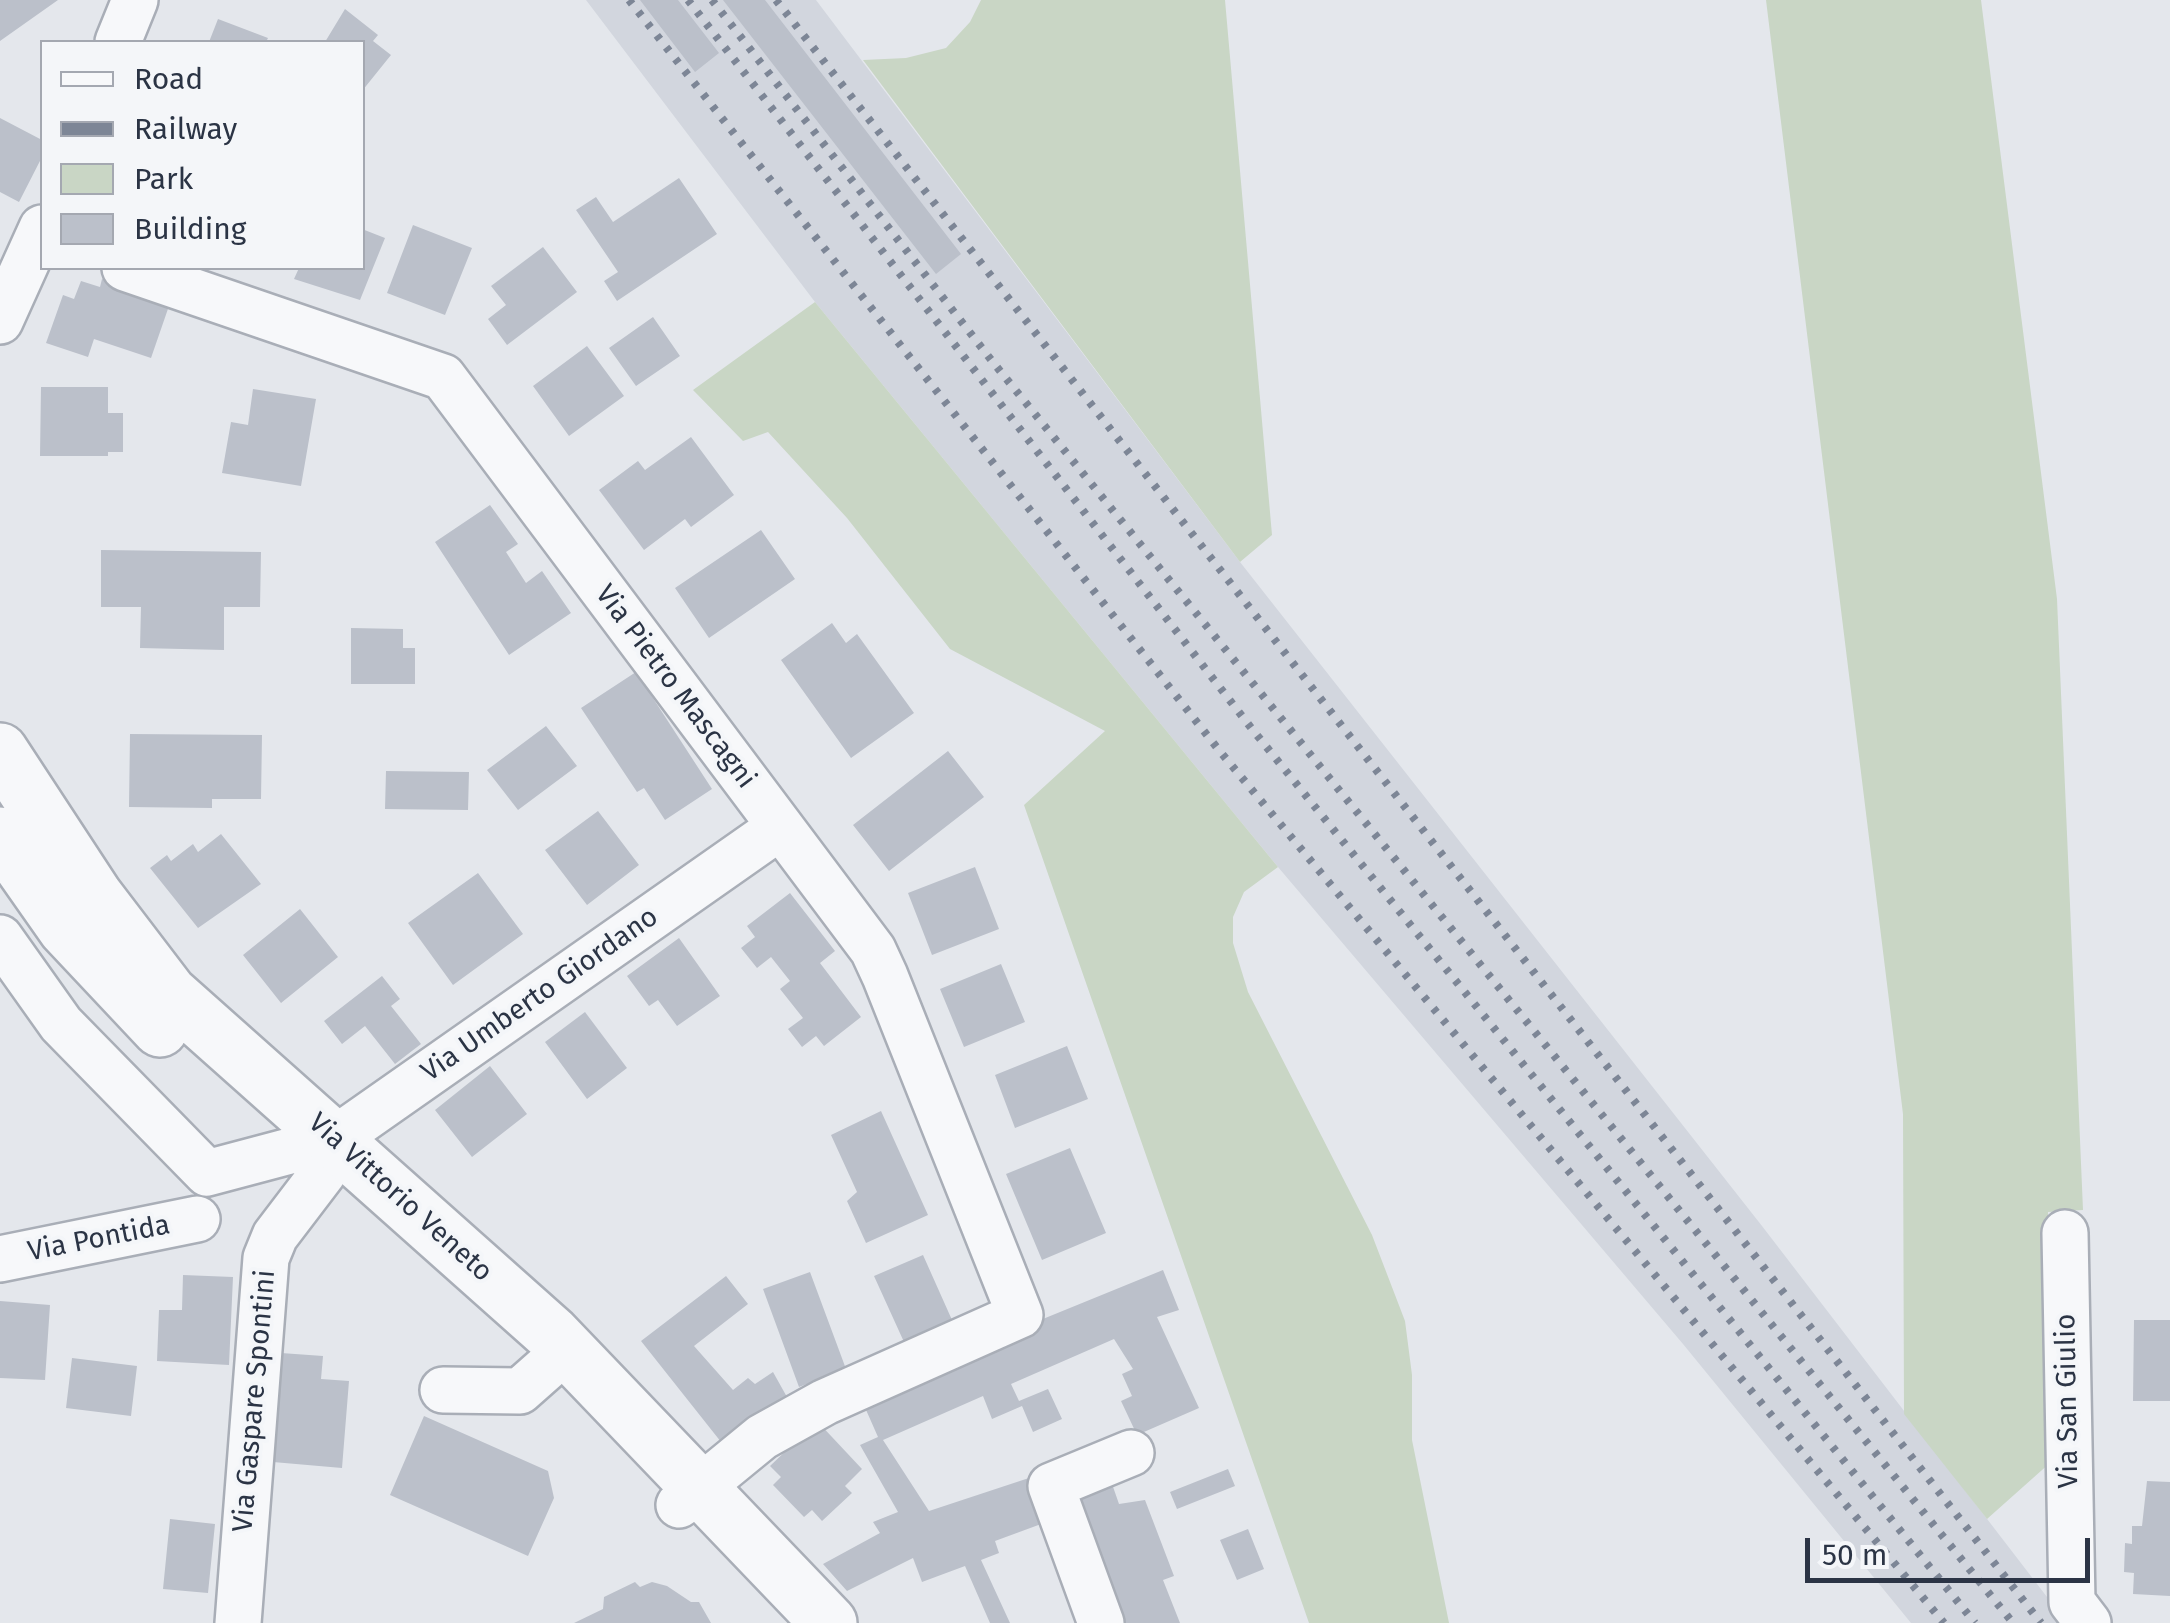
<!DOCTYPE html>
<style>
body{margin:0}
#map{position:relative;width:2170px;height:1623px;overflow:hidden;background:#e4e7ec;font-family:"Fira Sans",sans-serif}
canvas{display:block}
.legend{position:absolute;left:40px;top:40px;width:325px;height:230px;box-sizing:border-box;background:#f4f6f9;border:2px solid #a4a8b1;margin:0;padding:12px 18px;list-style:none;font-size:30px;color:#2b3445}
.legend li{display:flex;align-items:center;gap:20px;height:50px}
.legend b{width:50px;border:2px solid #a4a8b1}
.scale{position:absolute;left:1805px;top:1538px;width:285px;height:45px;box-sizing:border-box;border:5px solid #2b3445;border-top:0;padding-left:12px;font-size:30px;line-height:35px;white-space:nowrap;color:#2b3445;-webkit-text-stroke:8px #f4f6f9;paint-order:stroke}
</style>
<div id="map">
<canvas width="2170" height="1623"></canvas>
<ul class="legend">
<li><b style="height:12px;background:#f7f8fa"></b>Road</li>
<li><b style="height:12px;background:#7d8696"></b>Railway</li>
<li><b style="height:28px;background:#c9d6c5"></b>Park</li>
<li><b style="height:28px;background:#bbc0ca"></b>Building</li>
</ul>
<div class="scale">50 m</div>
</div>
<script>
const context = document.querySelector('canvas').getContext('2d');
context.lineJoin = 'round';
function fill(path, color) {
  context.fillStyle = color;
  context.fill(path, 'evenodd');
}
function toPath(rows) {
  const path = new Path2D();
  for (const r of rows) {
    path.moveTo(r[0], r[1]);
    for (let i = 2; i < r.length; i += 2) path.lineTo(r[i], r[i + 1]);
  }
  return path;
}
function strokePath(path, color, width, dash) {
  context.strokeStyle = color;
  context.lineWidth = width;
  context.lineCap = dash ? 'butt' : 'round';
  context.setLineDash(dash || []);
  context.stroke(path);
}
function drawText(font, color, halo, rows, align = 'center') {
  context.font = font + ' "Fira Sans",sans-serif';
  context.lineWidth = 8;
  context.setLineDash([]);
  context.textBaseline = 'middle';
  context.strokeStyle = halo;
  context.fillStyle = color;
  for (const [text, x, y, turn = 0] of rows) {
    context.save();
    context.translate(x, y);
    context.rotate((+turn || 0) * Math.PI / 180);
    context.textAlign = isNaN(turn) ? turn : align;
    if (halo) context.strokeText(text, 0, 0);
    context.fillText(text, 0, 0);
    context.restore();
  }
}
const built = toPath([
 [586,0,816,0,1240,562,1762,1226,2067,1623,1911,1623,1683,1344,1278,867,815,302]
]);
const green = toPath([
 [981,0,1225,0,1272,535,1240,562,863,60,906,58,946,48,970,22],
 [1766,0,1981,0,2057,599,2083,1210,2048,1212,2051,1462,1987,1519,1904,1414,1903,1114],
 [815,302,1278,867,1244,892,1233,917,1233,943,1248,992,1372,1235,1405,1321,1412,1375,1412,1440,1449,1623,1309,1623,1024,805,1105,731,950,649,847,518,768,432,743,441,693,390]
]);
const building = toPath([
 [0,0,58,0,0,41],
 [640,0,678,0,719,53,695,72],
 [723,0,765,0,961,254,936,274],
 [345,9,378,35,373,41,391,55,362,91,362,42,325,42],
 [218,19,268,38,266,42,209,42],
 [0,118,42,140,42,157,19,202,0,192],
 [679,178,717,234,617,301,604,281,618,272,576,210,596,197,613,222],
 [413,225,472,248,445,315,387,293],
 [362,229,385,238,360,300,294,279,299,268,362,268],
 [543,247,577,292,507,345,488,319,506,305,491,286],
 [102,279,170,303,151,358,94,339,88,357,46,343,63,295,74,299,81,281,100,287],
 [653,317,680,356,636,386,609,348],
 [587,346,624,396,569,436,533,386],
 [41,387,108,387,108,413,123,413,123,452,108,452,108,456,40,456],
 [253,389,316,399,301,486,222,473,231,422,248,425],
 [691,437,734,495,691,527,685,519,644,550,599,490,638,461,645,470],
 [490,505,518,544,506,552,526,583,542,571,571,613,509,655,435,542],
 [761,530,795,579,709,638,675,588],
 [101,550,261,552,260,607,224,607,224,650,140,648,141,607,101,607],
 [832,623,846,643,857,634,914,713,851,758,781,660],
 [351,628,403,629,403,648,415,648,415,684,351,684],
 [636,672,712,789,665,820,644,788,637,792,581,708],
 [546,726,577,766,518,810,487,770],
 [130,734,262,735,261,799,212,799,212,808,129,807],
 [948,751,984,797,889,871,853,825],
 [386,771,469,772,468,810,385,809],
 [598,811,639,865,587,905,545,850],
 [221,834,261,884,198,928,150,868,167,855,171,861,193,844,198,852],
 [975,867,999,929,932,955,908,893],
 [478,873,523,934,453,985,408,923],
 [790,893,835,951,820,963,861,1017,824,1046,816,1036,802,1047,788,1029,803,1018,780,989,790,981,771,957,757,968,741,948,755,937,747,926],
 [300,909,338,957,281,1003,243,955],
 [679,938,720,996,677,1026,658,1000,649,1006,627,976],
 [1001,964,1025,1022,964,1047,940,989],
 [382,976,400,999,391,1006,421,1044,395,1064,365,1026,342,1044,324,1021],
 [585,1012,627,1068,587,1099,545,1042],
 [1067,1046,1088,1099,1015,1128,995,1075],
 [490,1066,527,1114,472,1157,435,1110],
 [881,1111,928,1215,866,1243,847,1201,857,1192,831,1135],
 [1070,1148,1106,1233,1042,1260,1006,1174],
 [923,1255,952,1320,904,1342,874,1276],
 [1163,1270,1179,1310,1157,1317,1199,1408,1137,1435,1121,1401,1132,1396,1122,1374,1133,1369,1114,1339,1011,1384,1019,1401,1048,1389,1062,1419,1033,1432,1022,1406,992,1419,983,1396,883,1440,929,1511,1035,1476,1052,1520,995,1541,999,1553,981,1560,1010,1623,990,1623,965,1566,922,1582,913,1558,847,1591,823,1564,880,1533,873,1522,898,1512,860,1445,878,1437,859,1394],
 [810,1272,846,1369,799,1387,763,1289],
 [183,1275,233,1277,229,1365,157,1361,159,1310,182,1310],
 [726,1276,748,1304,694,1346,733,1390,748,1378,755,1384,773,1372,792,1406,725,1447,641,1341],
 [0,1301,50,1305,45,1380,0,1378],
 [2134,1320,2170,1320,2170,1401,2133,1401],
 [281,1353,323,1356,321,1379,349,1381,342,1468,273,1462],
 [72,1358,137,1366,131,1416,66,1408],
 [424,1416,548,1471,554,1498,528,1556,390,1495],
 [817,1421,862,1469,845,1486,852,1493,822,1521,812,1510,804,1517,773,1485,781,1477,770,1466],
 [1228,1469,1235,1486,1177,1509,1170,1492],
 [1111,1481,1119,1504,1145,1500,1174,1576,1163,1580,1180,1623,1118,1623,1070,1497],
 [2147,1481,2170,1482,2170,1596,2133,1594,2134,1573,2124,1572,2125,1543,2132,1544,2132,1526,2142,1526],
 [170,1519,215,1524,208,1593,163,1589],
 [1248,1529,1264,1569,1237,1580,1220,1540],
 [635,1582,640,1587,652,1582,667,1586,691,1602,699,1602,711,1623,574,1623,603,1609,604,1597]
]);
const minor = toPath([
 [118,42,135,0],
 [125,268,443,377,873,950,885,976,1020,1315,825,1402,762,1437,679,1505],
 [0,321,42,228],
 [0,938,61,1024,207,1173,335,1139,780,827],
 [2065,1233,2072,1602,2088,1623],
 [0,1259,197,1219],
 [443,1390,520,1391,546,1368],
 [238,1623,266,1258,275,1236,323,1173,335,1139],
 [1101,1623,1051,1486,1131,1453]
]);
const tertiary = toPath([
 [0,751,95,896,169,993,552,1334,829,1623],
 [0,835,66,929,160,1029]
]);
const rail = toPath([
 [629,0,1218,749,1944,1623],
 [688,0,1252,729,1975,1623],
 [712,0,992,361,2013,1623],
 [776,0,2041,1623]
]);
const streetNames = [
 ["Via Pietro Mascagni",675,687,53],
 ["Via Umberto Giordano",540,995,-35],
 ["Via Vittorio Veneto",400,1198,42],
 ["Via Pontida",99,1239,-11],
 ["Via Gaspare Spontini",255,1401,-85],
 ["Via San Giulio",2068,1401,-91]
];
fill(built, '#d2d6de');
fill(green, '#c9d6c5');
fill(building, '#bbc0ca');
strokePath(minor, '#a9aeb7', 50);
strokePath(tertiary, '#a9aeb7', 60);
strokePath(minor, '#f7f8fa', 45);
strokePath(tertiary, '#f7f8fa', 55);
strokePath(rail, '#7d8696', 8, [5, 10]);
drawText('28px', '#2b3445', '#f4f6f9', streetNames);
</script>
